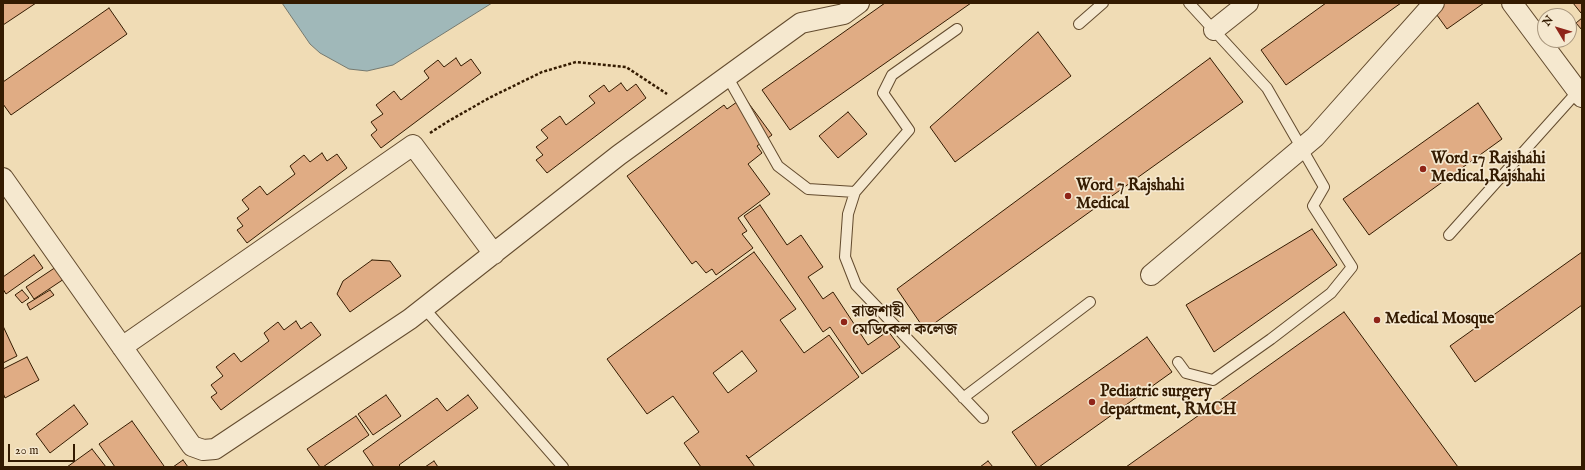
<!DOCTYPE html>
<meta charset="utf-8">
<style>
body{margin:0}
#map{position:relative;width:1585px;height:470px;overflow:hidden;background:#f0dcb5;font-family:"IM FELL English",serif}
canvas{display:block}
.frame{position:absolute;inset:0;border:4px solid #341b01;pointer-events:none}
.north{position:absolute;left:1537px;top:8px;width:40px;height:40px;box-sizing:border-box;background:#f5e8cf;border:1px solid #a8967d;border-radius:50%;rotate:308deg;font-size:11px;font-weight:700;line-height:16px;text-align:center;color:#341b01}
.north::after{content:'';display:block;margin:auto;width:14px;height:18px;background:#8f2418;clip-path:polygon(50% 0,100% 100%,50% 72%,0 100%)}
.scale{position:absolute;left:8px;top:444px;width:67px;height:18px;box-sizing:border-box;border:2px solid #341b01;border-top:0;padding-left:5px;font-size:12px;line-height:14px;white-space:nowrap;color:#341b01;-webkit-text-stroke:3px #f5e8cf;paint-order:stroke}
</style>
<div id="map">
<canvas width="1585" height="470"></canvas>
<div class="frame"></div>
<div class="north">N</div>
<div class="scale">20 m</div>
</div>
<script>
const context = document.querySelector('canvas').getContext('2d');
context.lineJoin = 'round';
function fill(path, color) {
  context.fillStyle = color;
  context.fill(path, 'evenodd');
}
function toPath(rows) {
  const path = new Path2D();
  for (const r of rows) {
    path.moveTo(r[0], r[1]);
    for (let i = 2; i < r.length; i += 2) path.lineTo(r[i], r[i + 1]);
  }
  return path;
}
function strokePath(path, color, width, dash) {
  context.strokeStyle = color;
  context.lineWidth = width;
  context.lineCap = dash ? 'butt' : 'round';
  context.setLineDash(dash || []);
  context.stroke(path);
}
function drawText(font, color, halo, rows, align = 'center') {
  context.font = font + ' "IM FELL English","Noto Serif Bengali",serif';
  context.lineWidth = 3.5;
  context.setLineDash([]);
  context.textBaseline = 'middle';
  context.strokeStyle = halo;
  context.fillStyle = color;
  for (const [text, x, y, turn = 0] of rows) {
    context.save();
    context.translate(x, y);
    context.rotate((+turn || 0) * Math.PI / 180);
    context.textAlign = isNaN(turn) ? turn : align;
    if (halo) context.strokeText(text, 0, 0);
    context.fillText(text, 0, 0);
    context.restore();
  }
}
const water = toPath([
 [282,3,492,3,393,65,367,71,349,69,320,53,310,44,282,3]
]);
const building = toPath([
 [3,3,36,3,3,25,3,3],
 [885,3,971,3,790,130,762,90,885,3],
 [1326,3,1401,3,1286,85,1261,50,1326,3],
 [1431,3,1484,3,1447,29,1429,4,1431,3],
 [1573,3,1582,3,1582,12,1581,13,1573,3],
 [109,8,127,34,11,115,3,104,3,82,109,8],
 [1582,18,1582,30,1576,23,1582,18],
 [1038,32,1071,76,955,162,930,127,1038,32],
 [456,58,461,66,471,59,481,73,381,148,371,135,377,130,371,122,383,114,376,105,394,91,401,100,429,78,424,71,438,60,444,67,456,58],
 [1210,58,1243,102,925,330,897,289,1210,58],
 [621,83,627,91,636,84,646,98,547,173,536,160,543,155,536,147,548,138,541,130,560,116,566,125,595,103,589,96,604,85,609,92,621,83],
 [744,97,772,135,757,146,762,153,748,164,770,194,738,218,747,231,742,234,753,248,716,275,712,269,706,273,696,261,692,264,627,176,724,105,727,109,744,97],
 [1478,103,1502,139,1369,235,1343,199,1478,103],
 [848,112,867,134,838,158,819,136,848,112],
 [322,153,327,161,337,154,347,168,247,243,237,230,243,226,237,218,249,209,242,200,260,186,267,195,295,174,290,166,304,155,310,162,322,153],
 [760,205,787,245,801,235,823,267,808,277,823,299,833,292,868,345,888,331,900,347,862,374,830,327,823,332,744,216,760,205],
 [1312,229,1337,265,1214,352,1186,305,1312,229],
 [754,252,796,309,780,320,804,353,829,335,859,377,749,458,746,455,755,467,701,467,684,443,699,432,673,396,647,414,607,359,754,252],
 [742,351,757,371,728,393,713,373,742,351],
 [1582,252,1582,305,1475,382,1450,346,1582,252],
 [34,255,43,268,6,294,3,289,3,277,34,255],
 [372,260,390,261,401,276,350,312,337,294,343,281,372,260],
 [59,265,67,277,34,299,26,287,59,265],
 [22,290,29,298,22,303,15,295,22,290],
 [50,290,54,295,30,310,27,304,50,290],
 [1344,312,1458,467,1126,467,1344,312],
 [296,321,301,329,311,322,321,335,221,410,211,397,217,393,211,385,223,376,216,367,234,353,241,362,269,341,264,333,278,322,284,330,296,321],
 [3,326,17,356,3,363,3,326],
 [1147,337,1172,372,1039,467,1037,467,1012,432,1147,337],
 [27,357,39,380,5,398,3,393,3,369,27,357],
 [386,395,401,416,373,435,358,414,386,395],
 [468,395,478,408,399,465,401,467,374,467,363,451,437,398,447,411,468,395],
 [74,405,88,424,50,453,36,434,74,405],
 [356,416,369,435,323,467,320,467,307,449,356,416],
 [132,421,164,466,163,467,115,467,99,444,132,421],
 [92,449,106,467,67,467,92,449],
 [183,460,188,467,173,467,183,460],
 [434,461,438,467,425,467,434,461],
 [988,461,993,467,980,467,988,461]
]);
const path = toPath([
 [430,133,447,122,489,98,542,72,576,62,626,67,667,94]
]);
const lane = toPath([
 [1079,24,1103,3],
 [957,29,892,75,883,93,909,130,855,192,848,214,845,257,856,285,983,418],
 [727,76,778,166,808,189,855,192],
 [1449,235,1578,91],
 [424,308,563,467],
 [1178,362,1186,373,1213,380,1271,339,1331,293,1352,267,1313,206,1324,187,1267,88,1189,3],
 [963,398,1090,302]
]);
const street = toPath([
 [1512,3,1582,97],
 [1214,30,1248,3],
 [3,178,192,446,203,450,215,449,410,319,619,155,801,23,844,14,859,3],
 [1151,275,1315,137,1434,3],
 [122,347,413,145,494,254]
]);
const markers = [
 [1423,169,4,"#8f2418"],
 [1068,196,4,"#8f2418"],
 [1377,320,4,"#8f2418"],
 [844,322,4,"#8f2418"],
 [1092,402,4,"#8f2418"]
];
const poiNames = [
 ["Word 17 Rajshahi",1431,160],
 ["Medical,Rajshahi",1431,178],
 ["Word 7 Rajshahi",1076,187],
 ["Medical",1076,205],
 ["রাজশাহী",852,313],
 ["মেডিকেল কলেজ",852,331],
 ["Medical Mosque",1385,320],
 ["Pediatric surgery",1100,393],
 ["department, RMCH",1100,411]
];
fill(water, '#a0b8b9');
strokePath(water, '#75796f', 1);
fill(building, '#e0ac84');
strokePath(building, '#341b01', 1);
strokePath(lane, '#634b2e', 12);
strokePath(street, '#634b2e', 22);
strokePath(path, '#341b01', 2.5, [3, 2]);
strokePath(lane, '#f5e8cf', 10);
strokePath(street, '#f5e8cf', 20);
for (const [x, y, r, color] of markers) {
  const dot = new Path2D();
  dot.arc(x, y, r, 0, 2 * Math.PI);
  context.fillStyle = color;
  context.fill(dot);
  strokePath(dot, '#f5e8cf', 1.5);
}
drawText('bold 16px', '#341b01', '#f5e8cf', poiNames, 'left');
</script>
